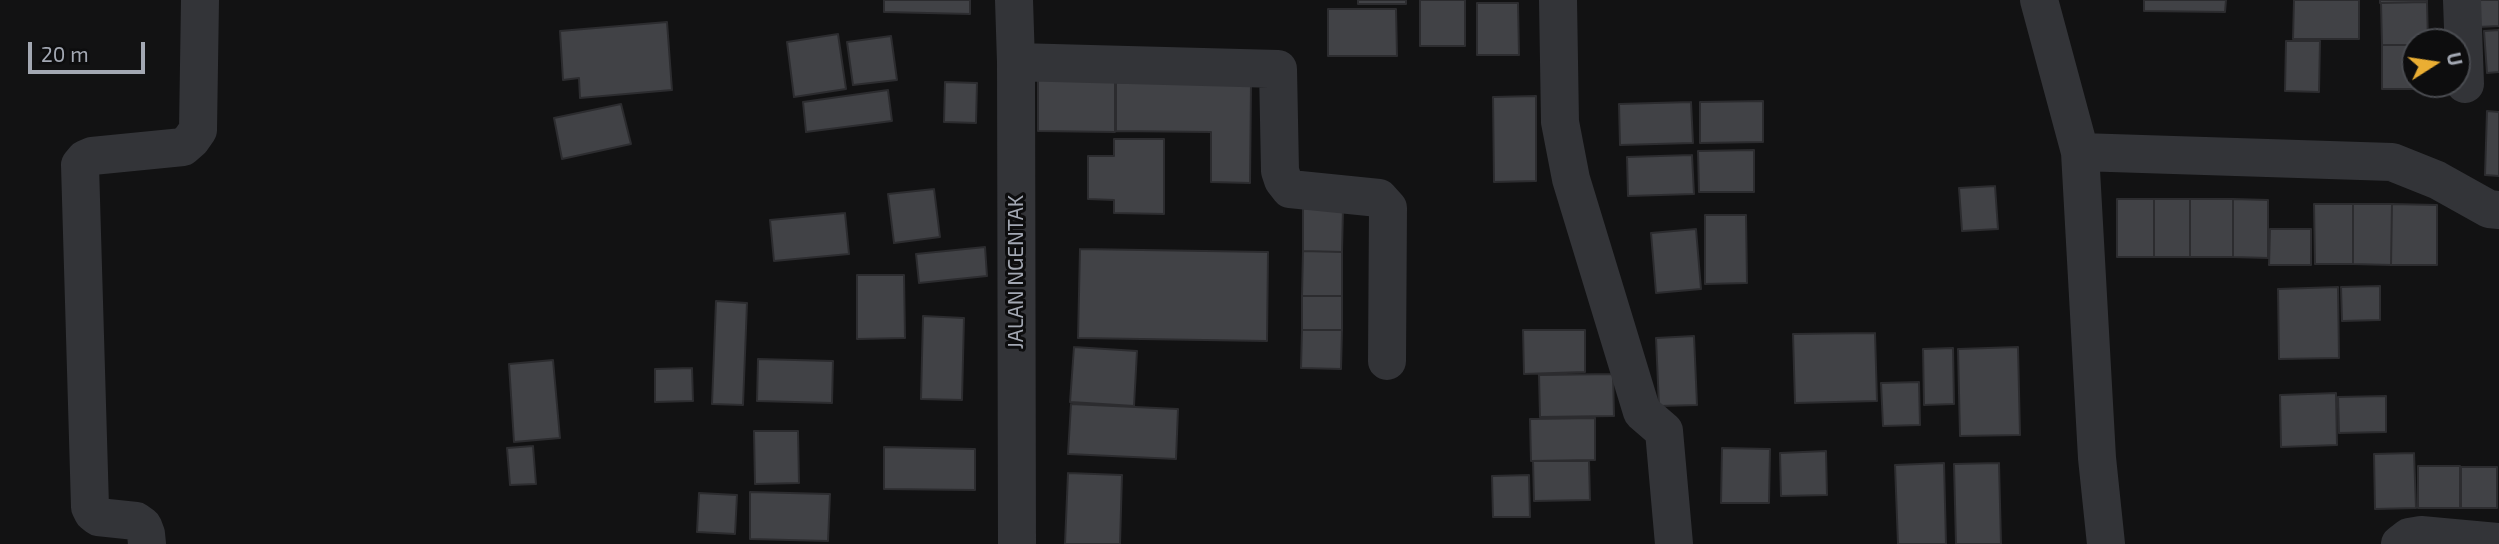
<!DOCTYPE html>
<style>
body{margin:0}
#map{position:relative;width:2499px;height:544px;overflow:hidden;background:#121213;font-family:"Exo 2",sans-serif}
canvas{display:block}
.north{position:absolute;left:2401px;top:28px;width:70px;height:70px;box-sizing:border-box;background:#0d0d0e;border:2px solid #494b50;border-radius:50%;rotate:78deg;font-size:19px;font-weight:700;line-height:28px;text-align:center;color:#a3a8b3}
.north::after{content:'';display:block;margin:auto;width:24px;height:32px;background:#eaae33;clip-path:polygon(50% 0,100% 100%,50% 72%,0 100%)}
.scale{position:absolute;left:28px;top:42px;width:117px;height:32px;box-sizing:border-box;border:4px solid #a3a8b3;border-top:0;padding-left:9px;font-size:21px;line-height:24px;white-space:nowrap;color:#a3a8b3;-webkit-text-stroke:5px #0d0d0e;paint-order:stroke}
</style>
<div id="map">
<canvas width="2499" height="544"></canvas>
<div class="north">U</div>
<div class="scale">20 m</div>
</div>
<script>
const context = document.querySelector('canvas').getContext('2d');
context.lineJoin = 'round';
function fill(path, color) {
  context.fillStyle = color;
  context.fill(path, 'evenodd');
}
function toPath(rows) {
  const path = new Path2D();
  for (const r of rows) {
    path.moveTo(r[0], r[1]);
    for (let i = 2; i < r.length; i += 2) path.lineTo(r[i], r[i + 1]);
  }
  return path;
}
function strokePath(path, color, width, dash) {
  context.strokeStyle = color;
  context.lineWidth = width;
  context.lineCap = dash ? 'butt' : 'round';
  context.setLineDash(dash || []);
  context.stroke(path);
}
function drawText(font, color, halo, rows, align = 'center') {
  context.font = font + ' "Exo 2",sans-serif';
  context.lineWidth = 6;
  context.setLineDash([]);
  context.textBaseline = 'middle';
  context.strokeStyle = halo;
  context.fillStyle = color;
  for (const [text, x, y, turn = 0] of rows) {
    context.save();
    context.translate(x, y);
    context.rotate((+turn || 0) * Math.PI / 180);
    context.textAlign = isNaN(turn) ? turn : align;
    if (halo) context.strokeText(text, 0, 0);
    context.fillText(text, 0, 0);
    context.restore();
  }
}
const building = toPath([
 [884,0,970,0,970,14,884,12,884,0],
 [1358,0,1406,0,1406,4,1358,4,1358,0],
 [1420,0,1465,0,1465,46,1420,46,1420,0],
 [2144,0,2226,0,2225,12,2144,11,2144,0],
 [2294,0,2359,0,2359,39,2293,39,2294,0],
 [2380,0,2427,0,2427,2,2380,3,2380,0],
 [2476,0,2499,0,2499,26,2478,27,2476,0],
 [2427,2,2428,42,2415,42,2415,45,2382,45,2381,3,2427,2],
 [1477,3,1518,3,1519,55,1477,55,1477,3],
 [1328,9,1396,9,1397,56,1328,56,1328,9],
 [667,22,672,90,580,98,579,78,563,80,560,31,667,22],
 [2499,30,2499,72,2487,73,2484,31,2499,30],
 [838,34,846,89,794,97,787,42,838,34],
 [891,36,897,80,853,85,847,42,891,36],
 [2286,41,2320,41,2319,92,2285,91,2286,41],
 [2382,45,2415,45,2415,84,2432,84,2432,89,2382,89,2382,45],
 [1038,80,1115,80,1115,132,1038,131,1038,80],
 [945,82,977,83,976,123,944,122,945,82],
 [1116,82,1251,83,1250,183,1211,182,1211,132,1116,131,1116,82],
 [888,90,892,121,806,132,803,102,888,90],
 [1536,96,1536,181,1494,182,1493,97,1536,96],
 [1763,101,1763,142,1700,143,1700,102,1763,101],
 [1691,102,1693,143,1620,145,1619,104,1691,102],
 [621,104,631,144,562,159,554,118,621,104],
 [2487,111,2499,112,2499,176,2485,175,2487,111],
 [1114,139,1164,139,1164,214,1114,213,1114,200,1088,199,1088,156,1114,156,1114,139],
 [1754,150,1754,192,1699,192,1698,151,1754,150],
 [1692,155,1694,194,1628,196,1627,157,1692,155],
 [1995,186,1998,229,1962,231,1959,188,1995,186],
 [934,189,940,237,894,243,888,194,934,189],
 [2117,199,2154,199,2154,257,2117,257,2117,199],
 [2154,199,2190,199,2190,257,2154,257,2154,199],
 [2190,199,2233,199,2233,257,2190,257,2190,199],
 [2233,199,2268,200,2268,258,2233,257,2233,199],
 [2314,204,2353,204,2353,264,2315,264,2314,204],
 [2353,204,2392,204,2391,265,2353,264,2353,204],
 [2392,204,2437,205,2437,265,2391,265,2392,204],
 [1303,208,1343,209,1342,252,1303,251,1303,208],
 [845,213,849,254,774,261,770,220,845,213],
 [1705,215,1746,215,1747,283,1705,284,1705,215],
 [1696,229,1701,289,1656,293,1651,233,1696,229],
 [2270,229,2311,229,2311,265,2269,265,2270,229],
 [985,247,987,276,919,283,916,254,985,247],
 [1080,249,1268,252,1267,341,1078,338,1080,249],
 [1303,251,1342,252,1342,296,1302,296,1303,251],
 [857,275,904,275,905,338,857,339,857,275],
 [2380,286,2380,320,2342,321,2341,287,2380,286],
 [2338,287,2339,358,2279,359,2278,289,2338,287],
 [1302,296,1342,296,1342,330,1302,330,1302,296],
 [716,301,747,303,743,405,712,404,716,301],
 [923,316,964,318,962,400,921,399,923,316],
 [1302,330,1342,330,1341,369,1301,368,1302,330],
 [1523,330,1585,330,1585,372,1524,374,1523,330],
 [1875,333,1877,401,1795,403,1793,334,1875,333],
 [1694,336,1697,405,1659,406,1656,338,1694,336],
 [1074,347,1137,351,1134,406,1070,402,1074,347],
 [2018,347,2020,435,1960,436,1958,349,2018,347],
 [1953,348,1954,404,1924,405,1923,349,1953,348],
 [758,359,833,361,832,403,757,401,758,359],
 [553,360,560,438,514,442,509,364,553,360],
 [692,368,693,401,655,402,655,369,692,368],
 [1613,374,1614,416,1540,417,1539,375,1613,374],
 [1919,382,1920,425,1883,426,1881,383,1919,382],
 [2336,393,2337,445,2281,447,2280,395,2336,393],
 [2386,396,2386,432,2339,433,2338,397,2386,396],
 [1071,404,1178,409,1176,459,1068,454,1071,404],
 [1595,418,1595,460,1531,461,1530,419,1595,418],
 [754,431,798,431,799,483,755,484,754,431],
 [533,446,536,484,510,485,507,448,533,446],
 [884,447,975,449,975,490,884,489,884,447],
 [1722,448,1770,449,1769,503,1721,503,1722,448],
 [1826,451,1827,495,1781,496,1780,453,1826,451],
 [2414,453,2416,508,2375,509,2374,454,2414,453],
 [1533,461,1589,461,1590,500,1534,501,1533,461],
 [1944,463,1946,544,1898,544,1895,465,1944,463],
 [1999,463,2001,544,1956,544,1954,464,1999,463],
 [2418,466,2460,466,2460,508,2418,508,2418,466],
 [2461,467,2497,467,2497,508,2461,508,2461,467],
 [1068,473,1122,475,1120,544,1065,544,1068,473],
 [1529,475,1530,517,1493,517,1492,476,1529,475],
 [750,492,830,494,828,541,750,539,750,492],
 [699,493,737,495,735,534,697,532,699,493]
]);
const minor = toPath([
 [1014,0,1016,62,1017,544],
 [1558,0,1560,122,1571,179,1642,412,1664,431,1674,544],
 [2039,0,2080,152,2097,458,2106,544],
 [2462,0,2465,84],
 [1016,62,1278,69,1280,171,1283,180,1290,189,1379,198,1388,208,1387,361],
 [2080,152,2392,162,2437,180,2489,209,2499,210],
 [147,544,146,534,143,526,136,521,98,517,93,513,90,507,80,165,85,159,92,156,183,147,191,140,198,130,200,0],
 [2400,544,2409,537,2421,535,2499,542]
]);
const streetNames = [
 ["JALAN NGENTAK",1016,272,-90]
];
fill(building, '#414246');
strokePath(building, '#2c2c2f', 2);
strokePath(minor, '#333438', 38);
drawText('21px', '#a3a8b3', '#0d0d0e', streetNames);
</script>
